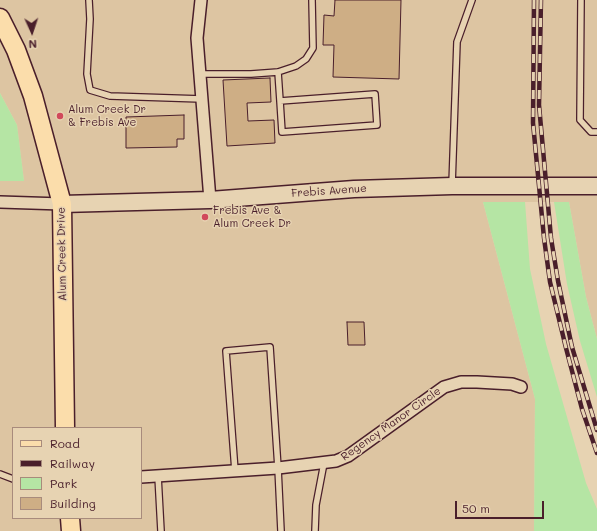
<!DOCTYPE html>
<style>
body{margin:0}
#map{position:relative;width:597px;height:531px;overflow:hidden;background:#e7d3b2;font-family:Mali,sans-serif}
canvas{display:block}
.legend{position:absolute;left:12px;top:427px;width:130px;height:92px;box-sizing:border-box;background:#e7d3b2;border:1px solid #a88b7c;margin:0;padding:5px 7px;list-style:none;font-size:12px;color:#4a1f2b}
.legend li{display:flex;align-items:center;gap:8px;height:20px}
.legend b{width:20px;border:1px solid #a88b7c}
.north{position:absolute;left:12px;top:12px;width:40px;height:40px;-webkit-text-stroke:3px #e7d3b2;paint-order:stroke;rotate:177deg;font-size:11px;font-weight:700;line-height:16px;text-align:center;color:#4a1f2b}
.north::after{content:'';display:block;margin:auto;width:14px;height:18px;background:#4a1f2b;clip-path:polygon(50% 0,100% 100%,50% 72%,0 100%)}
.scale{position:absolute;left:455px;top:501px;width:89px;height:18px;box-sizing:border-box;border:2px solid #4a1f2b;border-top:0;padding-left:5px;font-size:12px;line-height:14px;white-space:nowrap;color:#4a1f2b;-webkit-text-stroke:3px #e7d3b2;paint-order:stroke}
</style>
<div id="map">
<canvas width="597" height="531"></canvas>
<ul class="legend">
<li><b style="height:5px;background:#fbddab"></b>Road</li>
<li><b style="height:5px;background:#4a1f2b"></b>Railway</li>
<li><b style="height:11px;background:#b5e5a4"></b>Park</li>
<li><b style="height:11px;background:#ceae85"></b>Building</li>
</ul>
<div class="north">N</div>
<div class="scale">50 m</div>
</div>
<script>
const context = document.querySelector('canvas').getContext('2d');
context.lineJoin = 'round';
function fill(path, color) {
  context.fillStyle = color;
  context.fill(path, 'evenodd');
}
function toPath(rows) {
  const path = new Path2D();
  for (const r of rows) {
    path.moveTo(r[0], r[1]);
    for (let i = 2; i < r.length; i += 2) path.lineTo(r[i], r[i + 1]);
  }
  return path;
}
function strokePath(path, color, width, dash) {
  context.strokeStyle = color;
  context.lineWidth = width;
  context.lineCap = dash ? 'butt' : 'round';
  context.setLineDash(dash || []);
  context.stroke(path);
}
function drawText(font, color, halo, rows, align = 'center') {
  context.font = font + ' Mali,sans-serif';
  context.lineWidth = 3;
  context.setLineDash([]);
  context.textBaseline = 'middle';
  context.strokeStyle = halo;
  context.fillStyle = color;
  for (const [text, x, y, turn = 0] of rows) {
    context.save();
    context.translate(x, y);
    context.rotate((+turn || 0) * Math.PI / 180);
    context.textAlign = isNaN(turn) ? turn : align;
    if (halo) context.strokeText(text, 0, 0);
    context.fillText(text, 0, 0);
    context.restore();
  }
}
const built = toPath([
 [0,0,597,0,597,339,586,297,569,202,483,202,535,399,534,531,0,531,0,181,24,181,17,125,0,93],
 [13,428,141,428,141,518,13,518]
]);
const green = toPath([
 [0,93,17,125,24,181,0,181],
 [483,202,525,202,530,269,546,344,586,483,597,509,597,531,534,531,535,399],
 [554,202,569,202,586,297,597,339,597,397,580,341,567,284]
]);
const building = toPath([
 [335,0,401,0,399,79,333,77,334,45,323,45,324,15,334,16,335,0],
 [270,78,271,102,247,103,248,121,274,120,275,143,227,146,223,80,270,78],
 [184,115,184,139,177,139,177,147,126,148,126,117,184,115],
 [347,322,364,322,365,345,348,345,347,322]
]);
const service = toPath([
 [89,0,90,19,87,74,90,90,110,96,202,99],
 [581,0,580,120,591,132,597,132],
 [278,72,280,101,282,132,377,125,375,94,280,101],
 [200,74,251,74,278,72,296,66,306,59,313,48,312,0],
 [452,185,457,42,472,0],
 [235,471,226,351,270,347,278,468,281,531],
 [0,474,13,479],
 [158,476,161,531],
 [315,531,316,505,324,463]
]);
const minor = toPath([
 [201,0,197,38,210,200],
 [0,202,62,204],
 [141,477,278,468,336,461,348,456,444,387,461,382,477,382,512,384,521,387]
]);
const secondary = toPath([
 [62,204,210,200,354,189,452,186,597,186]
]);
const primary = toPath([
 [0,18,16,50,33,96,62,204,65,428],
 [70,518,71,531]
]);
const rail = toPath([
 [534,0,533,123,544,238,550,282,566,348,582,409,597,453],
 [541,0,539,105,551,238,558,281,572,347,597,430]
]);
const markers = [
 [60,116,4,"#d1495b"],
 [205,217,4,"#d1495b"]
];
const poiNames = [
 ["Alum Creek Dr",68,110],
 ["& Frebis Ave",68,123],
 ["Frebis Ave &",213,211],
 ["Alum Creek Dr",213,224]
];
const streetNames = [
 ["Frebis Avenue",329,191,-4],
 ["Alum Creek Drive",62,254,-91],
 ["Regency Manor Circle",391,424,-35]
];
fill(built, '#ddc5a2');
fill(green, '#b5e5a4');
fill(building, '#ceae85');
strokePath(building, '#4a1f2b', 1);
strokePath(service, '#4a1f2b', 8);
strokePath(minor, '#4a1f2b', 14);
strokePath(secondary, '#4a1f2b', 19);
strokePath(primary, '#4a1f2b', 21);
strokePath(service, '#e7d3b2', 5.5);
strokePath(minor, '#e7d3b2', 11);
strokePath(secondary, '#e7d3b2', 16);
strokePath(primary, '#fbddab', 18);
strokePath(rail, '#4a1f2b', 4.5);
strokePath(rail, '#e7d3b2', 3, [9]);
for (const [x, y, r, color] of markers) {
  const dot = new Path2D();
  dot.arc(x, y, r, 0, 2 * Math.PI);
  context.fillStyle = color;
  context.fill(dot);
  strokePath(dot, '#e7d3b2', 1.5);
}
drawText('11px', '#4a1f2b', '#e7d3b2', poiNames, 'left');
drawText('11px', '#4a1f2b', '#e7d3b2', streetNames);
</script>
